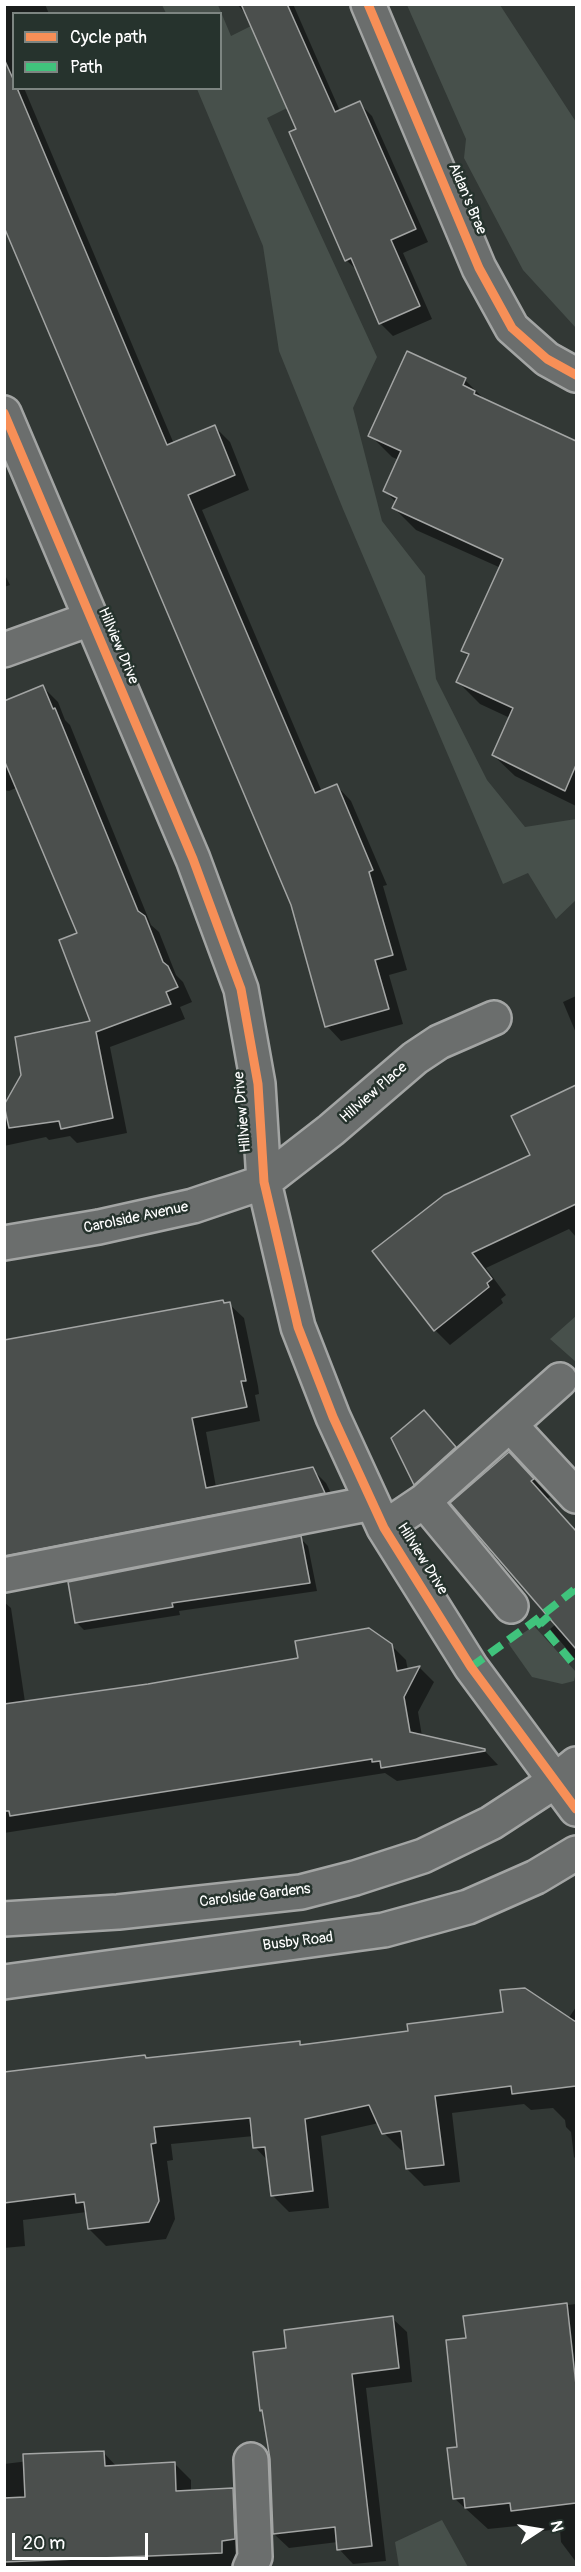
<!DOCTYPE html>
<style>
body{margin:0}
#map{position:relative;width:581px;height:2572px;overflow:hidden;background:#323835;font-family:Pangolin,sans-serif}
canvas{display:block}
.frame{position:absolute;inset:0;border:6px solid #fff;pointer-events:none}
.legend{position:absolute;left:12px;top:12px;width:210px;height:78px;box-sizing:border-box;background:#26332d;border:2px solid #7d8581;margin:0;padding:8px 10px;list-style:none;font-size:18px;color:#fff}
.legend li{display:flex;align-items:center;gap:12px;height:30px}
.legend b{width:30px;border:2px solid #7d8581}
.north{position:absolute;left:509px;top:2500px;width:60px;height:60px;-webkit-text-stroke:4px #26332d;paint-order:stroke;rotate:78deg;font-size:16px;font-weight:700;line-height:24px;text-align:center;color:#fff}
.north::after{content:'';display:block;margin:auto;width:21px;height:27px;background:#fff;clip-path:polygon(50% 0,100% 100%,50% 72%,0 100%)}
.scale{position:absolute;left:12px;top:2533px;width:136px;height:27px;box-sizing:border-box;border:3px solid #fff;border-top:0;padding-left:8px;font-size:18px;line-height:21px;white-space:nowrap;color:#fff;-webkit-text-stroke:4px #26332d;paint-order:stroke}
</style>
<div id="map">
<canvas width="581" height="2572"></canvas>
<div class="frame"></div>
<ul class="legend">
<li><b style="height:8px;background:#f78f57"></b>Cycle path</li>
<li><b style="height:8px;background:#40c37c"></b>Path</li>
</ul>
<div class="north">N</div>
<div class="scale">20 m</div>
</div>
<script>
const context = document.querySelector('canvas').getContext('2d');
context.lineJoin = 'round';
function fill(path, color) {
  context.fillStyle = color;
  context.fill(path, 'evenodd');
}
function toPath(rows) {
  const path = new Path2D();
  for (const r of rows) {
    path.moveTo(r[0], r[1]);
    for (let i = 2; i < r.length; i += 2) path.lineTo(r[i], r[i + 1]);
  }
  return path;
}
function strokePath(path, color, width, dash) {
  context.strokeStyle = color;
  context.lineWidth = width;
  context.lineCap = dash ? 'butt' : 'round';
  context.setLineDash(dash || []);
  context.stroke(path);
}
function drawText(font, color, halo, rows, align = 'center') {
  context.font = font + ' Pangolin,sans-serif';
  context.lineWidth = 5;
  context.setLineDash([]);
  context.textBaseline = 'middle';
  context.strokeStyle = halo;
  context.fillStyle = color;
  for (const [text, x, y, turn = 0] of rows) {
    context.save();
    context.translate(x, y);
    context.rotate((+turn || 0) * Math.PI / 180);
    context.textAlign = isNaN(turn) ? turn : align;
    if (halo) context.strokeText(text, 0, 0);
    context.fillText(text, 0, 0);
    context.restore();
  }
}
const green = toPath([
 [162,5,218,5,231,36,251,26,287,108,267,118,377,357,353,408,382,521,425,576,436,679,487,780,525,827,576,819,576,900,556,919,528,873,503,884,343,509,279,351,263,246,197,89,220,88,220,14,166,13],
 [407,5,500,5,576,122,576,328,523,270,464,158,466,139],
 [576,1316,576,1362,550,1339],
 [534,1626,576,1672,574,1681,562,1684,532,1677,508,1643],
 [442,2520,468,2567,399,2567,395,2542]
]);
const shadow = toPath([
 [4,4,45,4,49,14,14,14,14,88,24,88,174,444,215,427,230,442,249,490,202,510,322,792,337,786,351,801,387,885,383,886,407,970,389,975,403,1024,341,1041,327,1026,292,904,4,225],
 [237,4,293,4,340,111,359,103,372,116,428,242,403,253,432,319,393,336,380,323,358,271,346,260,298,130,249,18],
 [465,380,487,402,576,443,576,806,515,776,493,755,510,718,480,704,458,682,469,657,463,651,501,568,416,530,394,508,397,503,385,491,399,460,392,457,370,435],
 [4,573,10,585,4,587],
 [43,687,58,702,65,720,70,725,151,925,159,932,176,975,183,982,192,1002,180,1007,185,1019,110,1047,127,1133,77,1143,70,1136,49,1140,46,1137,4,1146,4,1107,92,1023,79,934,18,787,9,791,4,790,4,703],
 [576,996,576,1033,563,1002],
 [567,1091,576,1101,576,1237,569,1229,486,1268,506,1295,501,1299,503,1303,450,1345,435,1330,374,1251,532,1156],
 [223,1301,226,1304,229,1304,244,1318,258,1386,259,1394,255,1395,260,1421,206,1432,216,1487,312,1469,326,1483,338,1507,4,1577,4,1342],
 [432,1420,463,1456,423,1492,415,1484,393,1439],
 [526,1471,550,1497,547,1499,576,1532,576,1660,550,1629,556,1624],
 [300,1538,308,1546,317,1591,179,1611,180,1615,84,1630,76,1622],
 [4,1602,11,1608,25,1702,148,1686,391,1645,406,1660,408,1671,420,1668,434,1682,418,1712,422,1736,484,1750,498,1765,397,1781,385,1773,4,1833],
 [576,2007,576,2159,574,2157,571,2132,566,2127,565,2120,553,2108,531,2110,524,2104,452,2113,460,2182,424,2186,407,2169,405,2150,401,2150,384,2133,379,2123,321,2136,329,2208,289,2212,272,2195,268,2161,255,2147,254,2136,171,2144,173,2160,167,2161,175,2219,166,2239,106,2246,89,2229,87,2212,23,2220,25,2246,4,2248,4,2077,145,2056,148,2060,299,2043,302,2046,568,2019],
 [576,2304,576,2562,561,2542,560,2529,534,2532,527,2525,488,2529,454,2498,468,2339,465,2317],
 [392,2318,407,2332,412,2382,366,2388,386,2561,353,2564,339,2549,338,2542,289,2548,274,2534,271,2459,264,2413,261,2410,287,2349],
 [103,2452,117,2467,174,2463,191,2480,191,2492,233,2489,249,2506,238,2568,4,2568,4,2464]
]);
const building = toPath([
 [241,4,287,4,335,112,360,101,416,229,391,240,420,306,379,324,351,258,345,261,289,132,296,129,241,4],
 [5,61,14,81,14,88,17,88,167,445,215,425,235,475,188,495,315,793,337,784,373,870,369,872,393,955,375,960,389,1009,325,1027,291,905,4,227,5,61],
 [407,351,466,378,463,385,475,391,474,394,576,441,576,765,565,791,492,755,513,708,456,682,469,654,461,651,503,559,392,508,397,498,383,491,401,451,368,436,407,351],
 [43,685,53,709,55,708,138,911,145,916,163,962,168,966,178,987,166,992,171,1004,96,1032,113,1118,61,1129,59,1121,9,1128,4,1105,21,1075,15,1037,90,1021,59,940,77,933,4,760,4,701,43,685],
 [576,1085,576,1204,472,1253,492,1279,487,1283,489,1287,434,1331,372,1251,444,1195,530,1155,511,1116,576,1085],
 [223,1300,224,1303,230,1302,244,1371,246,1381,241,1381,247,1407,192,1418,206,1488,313,1467,325,1493,4,1556,4,1340,223,1300],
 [424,1410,456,1447,414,1485,391,1438,424,1410],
 [509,1452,534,1479,531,1481,576,1531,576,1649,450,1503,509,1452],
 [301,1536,310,1583,172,1603,173,1607,75,1623,68,1582,301,1536],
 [369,1628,392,1644,397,1671,420,1666,404,1697,410,1732,485,1749,485,1751,381,1768,380,1761,372,1762,372,1759,10,1816,9,1811,4,1811,4,1704,148,1684,298,1658,295,1641,369,1628],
 [525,1988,576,2022,576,2086,512,2094,511,2086,435,2096,444,2165,406,2169,401,2131,382,2134,369,2105,305,2119,313,2191,271,2196,265,2147,253,2148,250,2118,154,2127,156,2143,151,2144,159,2201,149,2222,88,2229,84,2202,76,2203,75,2194,4,2203,4,2072,145,2055,146,2058,300,2041,300,2045,408,2031,407,2024,503,2012,500,1990,525,1988],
 [567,2303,576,2385,576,2503,511,2511,510,2503,465,2508,464,2498,453,2499,447,2448,457,2447,446,2340,466,2338,463,2316,567,2303],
 [393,2316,399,2368,352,2374,372,2546,337,2550,335,2527,273,2534,270,2459,262,2410,260,2411,253,2352,286,2348,284,2330,393,2316],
 [104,2451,105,2466,175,2462,176,2491,233,2488,235,2539,222,2541,222,2553,4,2562,4,2498,25,2497,23,2454,104,2451]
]);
const minor = toPath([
 [368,4,479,268,512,328,547,359,576,375],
 [4,413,193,859,241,989,258,1084,264,1182,298,1327,333,1417,384,1528,471,1667,576,1809],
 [4,650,90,619],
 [4,1243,99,1227,193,1206,264,1182,331,1130,415,1058,439,1042,494,1018],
 [510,1425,576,1496],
 [424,1501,511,1606],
 [384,1528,424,1501,560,1380],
 [4,1575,372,1503],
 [250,2568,255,2557,251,2460]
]);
const major = toPath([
 [4,1919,118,1912,301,1892,355,1878,423,1856,491,1823,554,1782,576,1764],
 [4,1982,384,1930,468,1907,536,1877,576,1853]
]);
const quiet = toPath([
 [549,1616,540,1624,576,1667],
 [471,1667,532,1623,574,1590,572,1587]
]);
const cycleway = toPath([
 [368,4,479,268,512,328,547,359,576,375],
 [4,413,193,859,241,989,258,1084,264,1182,298,1327,333,1417,384,1528,471,1667,576,1809]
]);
const streetNames = [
 ["Aidan's Brae",467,199,67],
 ["Hillview Drive",118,646,67],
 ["Hillview Place",374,1093,-41],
 ["Hillview Drive",243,1112,-95],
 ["Carolside Avenue",136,1218,-12],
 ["Hillview Drive",422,1559,58],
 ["Carolside Gardens",255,1896,-7],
 ["Busby Road",298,1942,-7]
];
fill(green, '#47504b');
fill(shadow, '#0007');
fill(building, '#4b4f4d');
strokePath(building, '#a3a5a4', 1.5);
strokePath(minor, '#a3a5a4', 38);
strokePath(major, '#a3a5a4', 38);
strokePath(minor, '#6b6e6d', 33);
strokePath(major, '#6b6e6d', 33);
strokePath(quiet, '#40c37c', 8, [15, 8]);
strokePath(cycleway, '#f78f57', 9);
drawText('15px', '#fff', '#26332d', streetNames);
</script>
